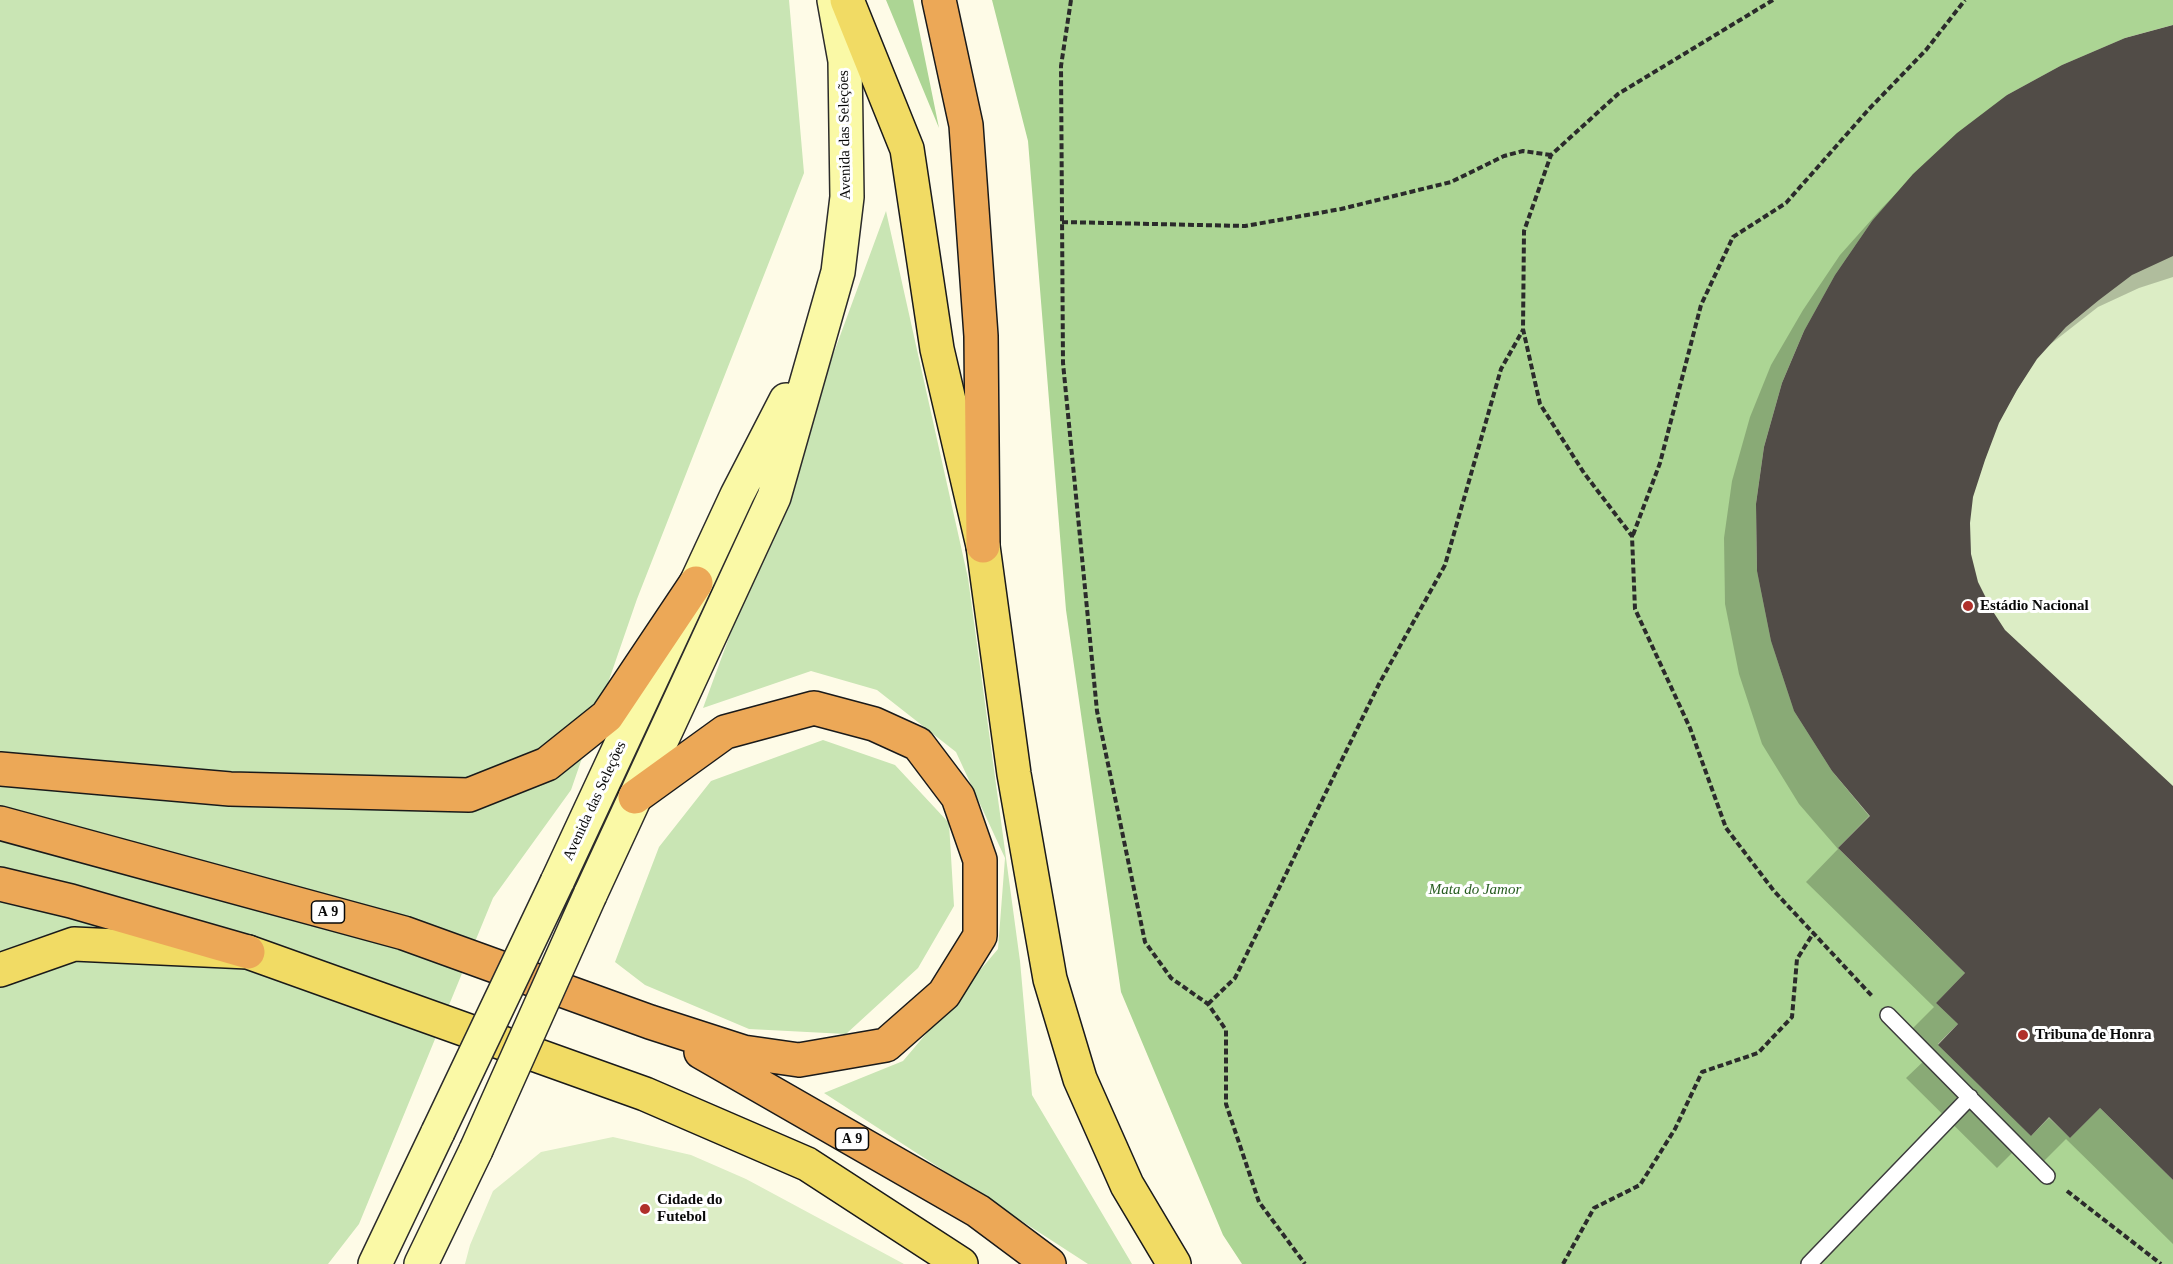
<!DOCTYPE html>
<meta charset="utf-8">
<style>
body{margin:0}
canvas{display:block;background:#fefbe7}
</style>
<canvas width="2173" height="1264"></canvas>
<script>
const context = document.querySelector('canvas').getContext('2d');
context.lineJoin = 'round';
function fill(path, color) {
  context.fillStyle = color;
  context.fill(path, 'evenodd');
}
function toPath(rows) {
  const path = new Path2D();
  for (const r of rows) {
    path.moveTo(r[0], r[1]);
    for (let i = 2; i < r.length; i += 2) path.lineTo(r[i], r[i + 1]);
  }
  return path;
}
function strokePath(path, color, width, dash) {
  context.strokeStyle = color;
  context.lineWidth = width;
  context.lineCap = dash ? 'butt' : 'round';
  context.setLineDash(dash || []);
  context.stroke(path);
}
function drawText(font, color, halo, rows, align = 'center') {
  context.font = font + ' "Times New Roman",serif';
  context.lineWidth = 6;
  context.setLineDash([]);
  context.textBaseline = 'middle';
  context.strokeStyle = halo;
  context.fillStyle = color;
  for (const [text, x, y, turn = 0] of rows) {
    context.save();
    context.translate(x, y);
    context.rotate((+turn || 0) * Math.PI / 180);
    context.textAlign = isNaN(turn) ? turn : align;
    if (halo) context.strokeText(text, 0, 0);
    context.fillText(text, 0, 0);
    context.restore();
  }
}
const green = toPath([
 [0,0,789,0,804,173,637,599,571,790,493,898,359,1224,328,1264,0,1264],
 [886,211,968,578,1020,961,1032,1095,1132,1264,1088,1264,824,1093,903,1061,998,949,1005,858,956,752,877,690,811,671,703,708],
 [823,740,895,765,949,823,954,906,918,968,846,1034,749,1029,645,985,615,962,659,847,711,781]
]);
const forest = toPath([
 [886,0,913,0,939,128],
 [992,0,2173,0,2173,25,2125,38,1804,331,1782,383,1764,447,1756,504,1757,571,1832,771,1870,816,1838,848,1965,973,1958,1024,1938,1044,2049,1117,2100,1108,2173,1180,2173,1264,1242,1264,1223,1235,1121,992,1066,610,1028,141]
]);
const pitch = toPath([
 [2173,25,2173,1180,2100,1108,2070,1138,2049,1118,2031,1136,1938,1045,1958,1024,1936,1003,1965,973,1838,848,1869,816,1832,771,1794,711,1771,641,1757,571,1756,504,1764,447,1782,383,1804,331,1835,275,1872,221,2007,95,2062,65,2125,38],
 [613,1137,691,1155,746,1179,904,1264,465,1264,470,1245,493,1191,541,1152]
]);
const shadow = toPath([
 [2173,26,2173,277,2139,288,2098,307,2043,350,2036,358,1998,422,1972,496,1969,523,1969,554,1977,583,1990,611,2004,631,2173,788,2173,1244,2066,1139,2036,1169,2016,1149,1997,1168,1906,1078,1927,1058,1905,1036,1934,1007,1806,882,1838,849,1799,804,1762,744,1739,674,1725,604,1724,538,1732,481,1750,417,1771,365,1803,310,1840,255,1881,209,1914,175]
]);
const building = toPath([
 [2173,25,2173,256,2132,275,2099,300,2066,327,2037,359,2017,390,1999,423,1985,460,1973,497,1970,523,1971,554,1978,582,1992,610,2005,630,2173,786,2173,1180,2100,1108,2070,1138,2049,1117,2031,1136,1938,1045,1958,1024,1936,1003,1965,973,1838,848,1870,816,1832,771,1794,711,1771,641,1757,571,1756,504,1764,447,1782,383,1804,331,1835,275,1872,221,1913,174,1957,133,2007,95,2062,65,2125,38]
]);
const path = toPath([
 [1071,0,1061,66,1063,363,1097,711,1145,942,1171,978,1208,1004,1226,1030,1226,1104,1259,1202,1305,1264],
 [1773,0,1618,94,1551,155,1524,231,1523,329,1540,404,1584,473,1632,536,1635,609,1690,728,1726,828,1774,891,1872,996],
 [1062,222,1245,226,1341,209,1451,182,1504,156,1523,151,1551,155],
 [1633,535,1660,463,1701,305,1733,237,1786,203,1869,109,1926,50,1965,0],
 [1208,1004,1235,978,1379,684,1445,565,1501,369,1523,330],
 [2067,1191,2161,1264],
 [1563,1264,1594,1208,1640,1185,1675,1129,1702,1072,1758,1053,1792,1017,1797,959,1814,932]
]);
const lane = toPath([
 [1888,1015,2047,1176],
 [1809,1264,1970,1097]
]);
const secondary = toPath([
 [557,882,737,495,786,400],
 [590,895,774,497,838,272,847,197,845,61,834,0],
 [375,1264,438,1132],
 [421,1264,476,1150]
]);
const primary = toPath([
 [847,0,907,149,937,349,983,546,1014,774,1050,979,1080,1079,1127,1185,1174,1264],
 [0,970,74,944,248,952,645,1094,807,1164,961,1264]
]);
const highway = toPath([
 [939,0,966,125,981,336,983,546],
 [0,769,230,789,469,795,547,764,607,716,696,583],
 [0,823,404,933,650,1022,743,1052,799,1060,886,1045,944,994,980,936,980,860,958,797,918,744,874,724,814,708,725,732,635,797],
 [0,884,71,901,248,952],
 [701,1052,978,1211,1049,1264]
]);
const secondaryBridge = toPath([
 [438,1132,557,882],
 [476,1150,590,895]
]);
const markers = [
 [1968,606,6,"#b0302b"],
 [2023,1035,6,"#b0302b"],
 [645,1209,6,"#b0302b"]
];
const shields = [
 [328,912,33],
 [852,1139,33]
];
const shieldNames = [
 ["A 9",328,912],
 ["A 9",852,1139]
];
const streetNames = [
 ["Avenida das Seleções",845,135,-91],
 ["Avenida das Seleções",595,801,-65]
];
const poiNames = [
 ["Estádio Nacional",1980,606],
 ["Tribuna de Honra",2035,1035],
 ["Cidade do",657,1200],
 ["Futebol",657,1217]
];
const parkNames = [
 ["Mata do Jamor",1475,890]
];
fill(green, '#c9e5b4');
fill(forest, '#acd594');
fill(pitch, '#dcedc5');
fill(shadow, '#0003');
fill(building, '#514c47');
strokePath(lane, '#3c3c3c', 18);
strokePath(secondary, '#2b2b2b', 36);
strokePath(primary, '#1a1a1a', 36);
strokePath(highway, '#1a1a1a', 36);
strokePath(path, '#2b2b2b', 4, [6, 3]);
strokePath(lane, '#fff', 15);
strokePath(secondary, '#faf9a6', 33);
strokePath(primary, '#f1db64', 33);
strokePath(highway, '#eca857', 33);
strokePath(secondaryBridge, '#2b2b2b', 36, []);
strokePath(secondaryBridge, '#faf9a6', 33);
for (const [x, y, r, color] of markers) {
  const dot = new Path2D();
  dot.arc(x, y, r, 0, 2 * Math.PI);
  context.fillStyle = color;
  context.fill(dot);
  strokePath(dot, '#fff', 2);
}
for (const [x, y, w] of shields) {
  const box = new Path2D();
  box.roundRect(x - w / 2, y - 11, w, 22, 4.5);
  context.fillStyle = '#fff';
  context.fill(box);
  strokePath(box, '#090909', 1.5);
}
drawText('bold 14px', '#090909', null, shieldNames);
drawText('15px', '#090909', '#fff', streetNames);
drawText('bold 15px', '#090909', '#fff', poiNames, 'left');
drawText('italic 15px', '#265c1f', '#fff', parkNames);
</script>
